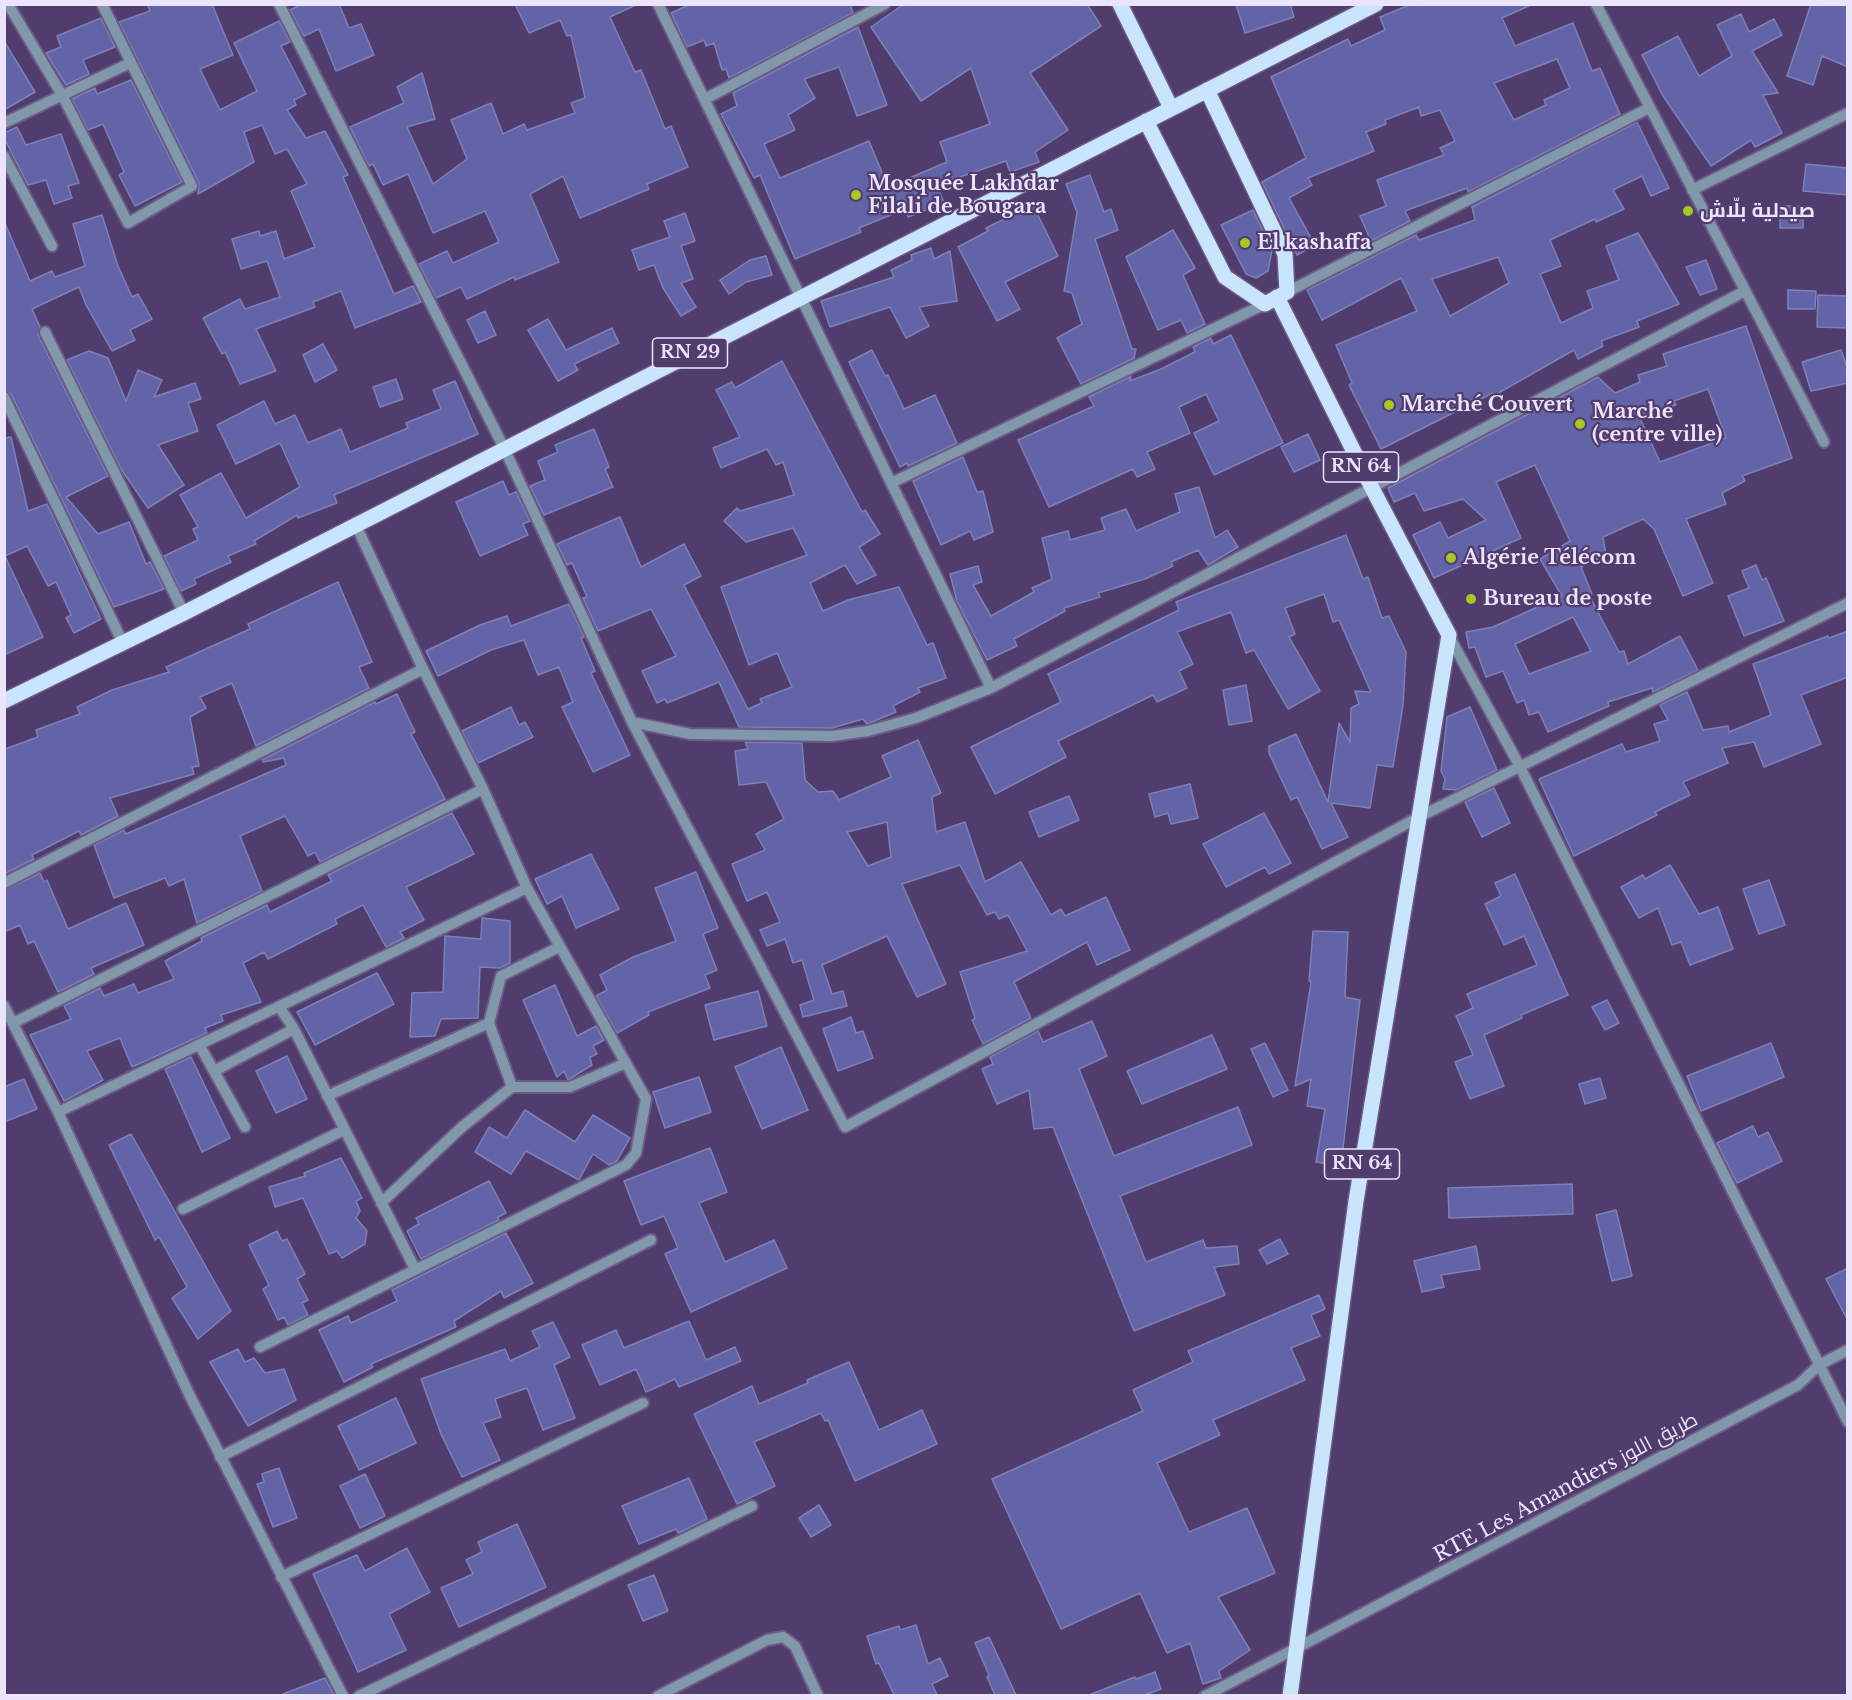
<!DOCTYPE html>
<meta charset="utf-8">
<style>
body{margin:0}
#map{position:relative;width:1852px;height:1700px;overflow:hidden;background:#503c6d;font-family:"Libre Baskerville",serif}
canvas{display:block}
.frame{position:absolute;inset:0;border:6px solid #ece4fc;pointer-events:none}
</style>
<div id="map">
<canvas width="1852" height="1700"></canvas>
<div class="frame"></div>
</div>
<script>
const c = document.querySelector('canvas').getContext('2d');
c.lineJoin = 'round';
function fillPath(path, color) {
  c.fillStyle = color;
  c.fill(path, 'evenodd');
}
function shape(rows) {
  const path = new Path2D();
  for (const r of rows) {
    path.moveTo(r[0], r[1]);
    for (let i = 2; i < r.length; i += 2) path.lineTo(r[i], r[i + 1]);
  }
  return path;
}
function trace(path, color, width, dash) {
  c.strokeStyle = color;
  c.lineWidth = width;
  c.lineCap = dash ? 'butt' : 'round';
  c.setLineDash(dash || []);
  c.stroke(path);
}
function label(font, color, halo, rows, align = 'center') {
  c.font = font + ' "Libre Baskerville",Cairo,serif';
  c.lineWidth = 4.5;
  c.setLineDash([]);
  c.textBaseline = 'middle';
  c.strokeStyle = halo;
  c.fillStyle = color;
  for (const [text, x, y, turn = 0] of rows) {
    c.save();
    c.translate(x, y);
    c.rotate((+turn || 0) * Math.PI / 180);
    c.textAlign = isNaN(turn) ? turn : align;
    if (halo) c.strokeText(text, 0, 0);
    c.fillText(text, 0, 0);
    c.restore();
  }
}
const building = shape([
 [147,4,212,4,233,55,200,69,220,110,257,91,234,43,279,21,290,42,281,46,306,94,294,100,296,105,287,110,306,138,325,131,348,175,343,177,394,294,413,286,421,302,355,328,341,291,313,302,315,307,256,329,276,371,240,384,225,352,222,354,203,318,240,299,245,309,280,297,267,261,241,269,232,239,259,231,260,236,276,231,284,259,315,247,291,191,307,184,287,149,275,154,262,125,244,132,254,162,198,194,199,183,119,22,150,11,147,4],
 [302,4,339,4,349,28,361,24,374,55,336,71,319,29,304,36,290,10,302,4],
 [515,4,638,4,610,17,635,72,641,70,665,129,671,126,688,167,647,184,649,189,580,218,563,176,530,194,559,262,515,280,514,277,467,299,461,287,436,298,419,264,447,251,453,263,499,242,485,211,433,233,408,174,383,185,373,164,369,166,350,127,404,103,397,87,422,73,435,119,407,127,433,184,467,159,451,120,491,103,503,134,524,124,527,130,575,113,571,103,585,98,571,35,567,36,560,20,529,33,515,4],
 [691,4,850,4,853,13,729,78,726,69,722,70,714,43,706,46,704,40,687,47,671,13,691,4],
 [904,4,1087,4,1101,26,1030,73,1068,130,1035,152,1039,162,1010,172,1006,161,937,185,944,203,908,217,905,209,859,228,861,232,795,259,760,175,754,178,721,114,737,106,733,93,858,27,887,105,857,116,839,67,804,79,815,98,788,115,795,130,764,144,780,178,869,141,888,187,947,162,940,142,990,124,971,68,921,101,871,27,904,4],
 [1236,4,1290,4,1294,17,1245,33,1236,4],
 [1412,4,1533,4,1502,18,1515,46,1573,23,1592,71,1600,68,1620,114,1468,192,1467,188,1405,211,1410,221,1371,241,1360,216,1386,206,1377,180,1444,155,1440,148,1455,141,1440,110,1421,116,1419,107,1385,120,1386,124,1366,132,1374,151,1308,178,1312,185,1289,198,1315,245,1297,255,1262,182,1306,158,1271,77,1348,39,1351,46,1385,30,1380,17,1412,4],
 [1557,59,1570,88,1544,100,1546,105,1514,120,1494,83,1557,59],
 [1811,4,1848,4,1848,67,1822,56,1813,85,1787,76,1811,4],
 [1741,14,1749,32,1774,19,1782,35,1752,51,1778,93,1763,95,1782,133,1755,147,1751,140,1711,166,1663,96,1642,55,1678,36,1699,76,1732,56,1717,25,1741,14],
 [101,18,115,47,83,60,89,74,66,85,46,53,61,47,57,36,101,18],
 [4,41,35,92,4,110,4,41],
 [131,80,182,182,135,206,119,175,124,172,103,124,88,130,72,99,95,88,97,94,131,80],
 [1637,122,1669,188,1651,196,1642,176,1613,190,1624,209,1596,222,1595,219,1550,240,1561,266,1540,274,1561,323,1593,308,1587,291,1619,280,1606,246,1638,233,1679,304,1637,321,1639,327,1601,341,1603,346,1578,359,1574,350,1495,395,1493,393,1381,449,1349,385,1352,383,1336,345,1417,311,1401,278,1322,320,1307,290,1416,235,1419,240,1475,220,1472,207,1637,122],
 [1498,257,1509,283,1450,316,1432,279,1498,257],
 [17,127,26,145,61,134,79,183,68,186,72,198,54,204,46,180,28,185,4,138,4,133,17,127],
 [1806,164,1848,168,1848,195,1803,191,1806,164],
 [1090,175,1104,212,1111,209,1118,230,1095,239,1132,349,1136,349,1134,358,1081,384,1057,338,1082,324,1072,293,1064,291,1077,212,1066,184,1090,175],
 [1033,205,1058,256,1005,282,1020,309,997,321,958,247,988,231,986,228,1033,205],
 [1780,206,1803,206,1803,228,1780,228,1780,206],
 [1253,210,1272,250,1268,271,1256,278,1246,274,1221,225,1253,210],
 [685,213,695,241,681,246,693,279,681,283,696,307,681,316,663,288,654,265,639,270,632,250,670,237,664,221,685,213],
 [102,215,118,266,132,297,138,294,152,319,130,330,135,340,112,351,86,305,79,287,32,309,40,327,38,335,108,476,66,497,98,534,129,522,146,564,150,562,164,589,114,607,11,394,4,389,4,221,30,281,52,271,55,277,85,266,73,224,102,215],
 [1173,230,1195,268,1183,275,1205,324,1187,333,1181,320,1158,330,1126,257,1173,230],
 [931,248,934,259,950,251,957,301,919,307,929,326,906,338,890,307,830,327,821,301,894,277,891,270,912,260,911,255,931,248],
 [766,256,772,275,746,282,729,294,720,280,750,260,766,256],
 [1706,260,1717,289,1700,295,1686,267,1706,260],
 [1788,290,1816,291,1815,309,1788,309,1788,290],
 [1818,295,1848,296,1848,328,1817,327,1818,295],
 [485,311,496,335,478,343,467,320,485,311],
 [548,319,566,350,612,328,619,343,574,364,578,370,558,381,528,330,548,319],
 [1746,326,1792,458,1742,476,1745,481,1722,493,1726,504,1686,519,1713,583,1683,596,1654,529,1643,519,1603,537,1606,555,1581,567,1592,594,1589,595,1619,652,1624,651,1628,664,1680,636,1698,670,1653,692,1652,688,1608,702,1609,706,1548,732,1539,712,1529,715,1524,700,1517,703,1503,671,1486,677,1475,647,1469,648,1466,632,1493,627,1562,596,1540,559,1570,541,1535,465,1496,482,1521,538,1434,578,1413,535,1440,522,1448,538,1486,520,1463,499,1424,511,1415,493,1394,502,1388,488,1598,377,1615,393,1640,382,1638,375,1667,366,1663,354,1746,326],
 [1708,389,1726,438,1660,462,1639,416,1676,405,1674,401,1708,389],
 [1573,617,1591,651,1529,674,1515,644,1573,617],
 [1231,335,1283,443,1214,475,1194,433,1219,421,1206,394,1179,407,1190,433,1147,452,1155,469,1137,477,1133,469,1049,507,1018,440,1094,406,1089,397,1131,376,1130,381,1161,369,1195,352,1193,347,1211,338,1213,344,1231,335],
 [323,344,337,370,315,382,303,355,323,344],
 [872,350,885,376,888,375,904,409,935,395,957,443,908,466,907,463,900,467,849,362,872,350],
 [1841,350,1848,370,1848,383,1811,391,1802,362,1841,350],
 [89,351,108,358,126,401,138,370,162,380,154,397,195,383,201,399,188,403,198,431,158,445,184,485,148,508,121,469,67,360,89,351],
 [782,361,862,512,865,510,880,534,859,547,876,575,857,584,845,565,810,583,823,611,848,600,899,587,927,645,933,643,946,678,918,688,920,692,893,706,896,712,867,724,863,719,832,728,739,727,719,682,667,703,665,699,657,703,642,671,676,656,651,609,598,631,583,598,587,597,572,563,567,565,557,544,620,517,641,567,684,544,701,576,684,585,748,709,762,703,760,699,792,687,777,653,749,665,721,587,807,555,793,528,746,542,724,521,737,508,740,511,794,495,783,462,776,465,767,449,721,468,713,448,740,437,716,390,732,382,735,388,782,361],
 [396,379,403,399,380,407,373,387,396,379],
 [455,381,478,434,334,495,337,503,298,518,297,515,254,541,256,544,228,556,231,562,194,579,196,584,181,591,164,556,198,540,193,529,198,527,180,495,221,473,246,518,300,487,280,443,236,464,217,425,264,401,275,424,295,415,308,443,341,429,350,452,408,428,406,423,441,409,433,390,455,381],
 [594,429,609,467,605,469,613,487,544,515,530,486,545,480,538,461,558,452,555,445,594,429],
 [1308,434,1320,460,1294,472,1281,447,1308,434],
 [11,437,28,511,47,504,101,619,74,633,66,618,71,615,56,582,48,586,27,546,5,556,43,637,4,655,4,438,11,437],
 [963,457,977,492,983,491,993,532,974,540,970,531,941,545,913,481,963,457],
 [503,481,509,495,516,492,530,521,523,524,528,535,480,556,456,502,503,481],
 [1199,487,1215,538,1227,530,1238,547,1208,565,1198,550,1171,562,1173,566,1145,579,1098,593,1100,597,1064,608,1065,611,1014,639,1017,646,987,660,957,601,950,574,978,566,982,582,973,585,991,616,1034,592,1032,588,1052,579,1042,538,1068,531,1070,540,1105,530,1101,518,1126,509,1136,531,1180,512,1175,494,1199,487],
 [1346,535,1363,579,1368,577,1382,618,1389,616,1406,652,1403,705,1393,767,1377,765,1370,808,1331,803,1348,837,1322,849,1297,797,1291,800,1269,753,1269,746,1296,734,1328,802,1339,723,1350,742,1351,708,1359,704,1355,691,1371,692,1339,620,1333,622,1324,594,1285,608,1295,634,1289,637,1320,691,1288,709,1254,650,1246,653,1231,612,1177,632,1193,664,1179,671,1187,688,1157,702,1153,695,1058,741,1066,757,995,794,971,747,1061,702,1048,674,1179,610,1176,602,1346,535],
 [1756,565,1762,580,1766,578,1784,621,1744,636,1728,596,1749,588,1742,571,1756,565],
 [338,582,372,662,359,667,369,688,256,746,232,683,200,697,206,708,190,717,199,766,192,767,194,774,110,798,118,816,81,835,79,831,32,855,34,859,4,874,5,749,38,737,36,730,80,714,77,707,112,690,169,672,166,667,250,629,248,624,338,582],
 [569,604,584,637,581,638,595,671,591,673,630,755,593,772,562,707,573,702,559,667,538,675,524,640,491,650,438,676,426,651,480,625,507,616,511,626,569,604],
 [1848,631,1848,677,1801,695,1821,744,1764,767,1754,742,1722,748,1728,763,1683,782,1690,795,1655,812,1657,815,1574,856,1539,779,1622,744,1626,752,1660,741,1654,724,1668,720,1660,705,1687,692,1703,730,1728,726,1729,732,1771,715,1753,664,1828,636,1829,638,1848,631],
 [1246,685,1252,721,1229,725,1223,690,1246,685],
 [397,694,415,732,411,734,445,799,320,862,315,852,308,856,285,816,240,836,262,891,197,923,184,879,169,886,165,878,114,898,94,845,124,830,126,834,286,765,284,758,263,762,262,760,375,702,376,704,397,694],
 [511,707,519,725,525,722,533,737,478,763,462,731,511,707],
 [1470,707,1497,770,1457,790,1443,789,1445,779,1441,771,1447,717,1470,707],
 [918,740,941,793,932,797,936,832,965,822,985,882,1021,862,1051,915,1061,909,1065,916,1106,897,1130,950,1097,965,1087,942,1014,982,1031,1018,983,1044,972,1020,975,1018,960,972,1027,951,1008,915,999,919,995,912,987,915,960,865,902,884,946,984,917,997,887,936,822,965,832,994,843,991,847,1006,803,1017,800,1005,814,1000,802,960,793,963,785,939,767,946,760,930,780,922,767,892,747,901,732,864,765,850,756,834,784,819,766,782,739,785,735,751,748,749,745,742,802,743,805,780,818,792,833,791,839,800,891,777,882,756,918,740],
 [887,822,891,857,868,866,847,832,887,822],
 [1190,784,1198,818,1171,824,1168,813,1155,817,1149,794,1190,784],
 [1494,788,1510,823,1482,837,1465,802,1494,788],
 [1069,796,1079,820,1039,837,1029,812,1069,796],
 [452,813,474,854,406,887,424,920,400,932,404,938,386,947,363,905,335,919,337,924,268,959,264,952,243,963,261,1002,221,1015,223,1021,205,1028,207,1033,132,1067,120,1038,87,1051,103,1080,64,1101,30,1035,71,1019,64,1006,100,988,104,996,134,984,138,993,174,979,165,961,202,941,201,938,267,905,270,912,332,881,328,875,452,813],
 [1264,813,1291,863,1269,874,1265,867,1226,887,1203,844,1264,813],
 [591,854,619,909,576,928,562,896,547,904,535,879,591,854],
 [1670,865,1699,914,1718,907,1733,949,1690,965,1681,942,1672,945,1658,908,1639,918,1621,887,1643,875,1645,879,1670,865],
 [696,872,718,928,703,934,717,970,705,975,710,988,648,1012,649,1015,617,1033,596,996,607,990,600,975,633,957,676,941,655,888,696,872],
 [40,873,44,882,47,880,68,929,126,903,144,945,91,968,94,974,58,992,34,941,28,944,20,925,4,932,4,890,40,873],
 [1515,874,1568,995,1521,1015,1522,1018,1484,1035,1504,1086,1470,1099,1455,1062,1473,1055,1456,1016,1473,1008,1467,994,1537,965,1524,936,1504,945,1485,904,1501,896,1495,883,1515,874],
 [1769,880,1785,925,1759,934,1743,889,1769,880],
 [482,918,510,921,510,963,500,968,480,967,478,1018,441,1019,435,1036,410,1037,412,993,443,992,445,936,481,939,482,918],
 [1313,931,1348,932,1345,997,1360,1000,1341,1166,1316,1162,1325,1109,1307,1106,1311,1079,1295,1086,1311,982,1309,981,1313,931],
 [377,973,394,1004,315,1045,297,1012,377,973],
 [555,985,577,1036,596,1026,604,1040,593,1046,597,1054,590,1057,592,1065,568,1080,564,1071,557,1077,523,1000,555,985],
 [758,991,767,1026,714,1040,705,1005,758,991],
 [1607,1000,1619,1023,1605,1030,1592,1007,1607,1000],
 [851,1017,856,1033,863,1031,873,1058,838,1071,823,1029,851,1017],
 [1092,1021,1107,1056,1079,1069,1114,1156,1238,1107,1252,1145,1120,1196,1146,1262,1203,1240,1206,1248,1237,1246,1239,1264,1214,1267,1225,1295,1134,1331,1053,1127,1034,1129,1029,1090,997,1104,982,1069,993,1064,990,1057,1038,1031,1043,1042,1092,1021],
 [1212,1035,1227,1069,1142,1104,1127,1071,1212,1035],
 [1265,1043,1288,1090,1273,1097,1251,1049,1265,1043],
 [1771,1043,1784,1077,1701,1111,1687,1076,1771,1043],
 [781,1047,808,1110,762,1129,735,1067,781,1047],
 [287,1056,307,1099,276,1113,256,1071,287,1056],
 [191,1057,230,1138,202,1152,165,1069,191,1057],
 [699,1077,711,1112,665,1128,653,1092,699,1077],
 [1600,1078,1606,1098,1585,1104,1579,1084,1600,1078],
 [24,1079,37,1109,4,1122,4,1087,24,1079],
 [525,1110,575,1142,593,1115,630,1138,617,1161,609,1165,593,1154,579,1180,526,1151,511,1174,475,1152,489,1127,507,1138,525,1110],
 [1753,1126,1758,1137,1768,1132,1782,1161,1737,1183,1717,1143,1753,1126],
 [131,1134,231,1311,198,1339,172,1298,187,1287,159,1237,155,1240,109,1145,131,1134],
 [710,1148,727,1192,699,1203,725,1262,774,1240,787,1268,691,1312,665,1254,678,1248,664,1216,641,1225,624,1181,710,1148],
 [341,1158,362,1198,356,1201,360,1211,356,1218,367,1231,365,1244,342,1258,337,1251,329,1254,303,1198,275,1207,269,1187,305,1176,304,1173,341,1158],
 [489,1181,506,1213,498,1217,499,1220,421,1259,407,1231,419,1224,416,1218,489,1181],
 [1572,1184,1573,1214,1449,1218,1448,1188,1572,1184],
 [1616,1210,1632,1276,1612,1281,1596,1215,1616,1210],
 [277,1231,282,1241,287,1239,305,1274,297,1279,308,1300,302,1303,308,1315,288,1325,284,1317,278,1320,263,1289,269,1285,249,1245,277,1231],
 [506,1233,533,1283,504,1298,501,1291,454,1321,456,1327,371,1364,373,1367,344,1382,319,1330,348,1316,351,1323,397,1301,392,1290,506,1233],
 [1280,1239,1288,1254,1267,1264,1259,1250,1280,1239],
 [1476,1246,1480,1269,1441,1275,1444,1287,1422,1292,1414,1261,1476,1246],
 [1848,1268,1848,1321,1826,1279,1848,1268],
 [1319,1295,1325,1309,1311,1315,1320,1336,1291,1348,1305,1380,1213,1420,1220,1435,1157,1463,1189,1532,1247,1508,1275,1573,1218,1597,1250,1650,1219,1671,1221,1678,1203,1684,1190,1643,1167,1653,1140,1593,1061,1629,992,1479,1143,1411,1133,1390,1193,1362,1188,1351,1319,1295],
 [689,1321,706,1360,735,1347,741,1361,679,1387,675,1379,646,1392,636,1369,600,1385,582,1345,616,1330,624,1348,689,1321],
 [553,1322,570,1357,554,1365,575,1418,543,1430,527,1388,495,1399,501,1417,483,1423,500,1460,462,1477,441,1434,421,1379,505,1349,510,1361,540,1347,532,1331,553,1322],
 [238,1349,245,1362,254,1358,265,1373,284,1369,296,1400,248,1426,210,1362,238,1349],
 [849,1362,879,1430,922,1410,937,1444,855,1481,828,1420,825,1421,821,1413,754,1442,775,1486,737,1504,694,1414,752,1386,759,1404,808,1383,807,1380,849,1362],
 [396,1398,416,1443,359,1470,338,1426,396,1398],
 [279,1468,297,1518,273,1527,257,1484,264,1482,262,1474,279,1468],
 [365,1474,385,1516,360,1528,340,1486,365,1474],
 [689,1478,707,1519,678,1533,676,1529,639,1544,622,1506,689,1478],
 [819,1505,831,1525,811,1537,799,1518,819,1505],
 [517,1524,546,1587,459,1627,441,1588,473,1574,466,1560,482,1552,478,1542,517,1524],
 [407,1548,430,1592,389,1614,406,1650,358,1672,313,1574,357,1555,365,1571,407,1548],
 [654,1575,668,1611,643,1621,628,1585,654,1575],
 [916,1625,928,1664,940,1658,948,1676,932,1684,937,1695,894,1695,879,1663,876,1664,867,1636,899,1626,900,1630,916,1625],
 [989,1637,1016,1695,995,1695,987,1677,989,1675,975,1643,989,1637],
 [1155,1672,1161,1689,1145,1695,1089,1695,1135,1677,1136,1679,1155,1672],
 [325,1678,334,1695,284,1695,283,1694,325,1678]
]);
fillPath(building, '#6364a8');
trace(building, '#7e81b8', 1.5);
const minor = shape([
 [8,4,62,95,128,223,192,186,102,4],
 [279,4,504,448,632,722,845,1127,1419,817,1848,603],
 [658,4,991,688],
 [1596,4,1824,442],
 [705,99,885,4],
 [4,123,130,63],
 [4,156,52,246],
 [1692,190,1848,113],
 [1287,292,1649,108],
 [45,332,184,613],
 [4,397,122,641],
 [891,483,1265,304],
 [1449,636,1519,765,1848,1422],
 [632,722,690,734,832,736,868,731,916,718,991,688,1745,291],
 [4,883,423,669],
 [4,1006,58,1112,189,1394,343,1696],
 [280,1008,294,1029,415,1269],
 [13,1023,483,789],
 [489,1023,501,976,559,947],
 [200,1046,245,1127],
 [214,1071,294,1029],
 [327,1096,489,1023,512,1087,570,1087,626,1063],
 [58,1112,527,888,483,789,423,669,355,523],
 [381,1203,462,1127,512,1087],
 [183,1209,344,1130],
 [260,1347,626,1165,636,1153,646,1099,527,888],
 [220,1457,651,1240],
 [281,1577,643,1403],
 [359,1696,752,1506],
 [658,1696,767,1640,783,1637,795,1646,818,1696],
 [1205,1696,1798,1385,1819,1365,1848,1350]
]);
const major = shape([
 [1120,4,1171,108],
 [1146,121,1225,277,1265,304,1287,292,1285,254,1207,90],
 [1277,297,1372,488,1449,635,1356,1201,1290,1696],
 [4,701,184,613,1376,4]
]);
trace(minor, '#6c5a87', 14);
trace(major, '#6c5a87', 18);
trace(minor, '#8198aa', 10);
trace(major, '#c9e5fb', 15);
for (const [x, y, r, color] of [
 [856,195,6,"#a7c820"],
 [1688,211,6,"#a7c820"],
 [1245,243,6,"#a7c820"],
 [1389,405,6,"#a7c820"],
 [1580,424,6,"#a7c820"],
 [1451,558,6,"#a7c820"],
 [1471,599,6,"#a7c820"]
]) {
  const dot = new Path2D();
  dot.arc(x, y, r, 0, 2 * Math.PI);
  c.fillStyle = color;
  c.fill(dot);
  trace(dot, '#503c6d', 2);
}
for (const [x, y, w] of [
 [690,353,75],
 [1361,467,75],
 [1362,1164,75]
]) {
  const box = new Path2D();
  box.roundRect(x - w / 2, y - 15, w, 30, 4.5);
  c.fillStyle = '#503c6d';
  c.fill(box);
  trace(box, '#ece4fc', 1.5);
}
label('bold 18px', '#ece4fc', null, [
 ["RN 29",690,353],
 ["RN 64",1361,467],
 ["RN 64",1362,1164]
]);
label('bold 20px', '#ece4fc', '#503c6d', [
 ["Mosquée Lakhdar",868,184],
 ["Filali de Bougara",868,207],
 ["صيدلية بلّاش",1700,211],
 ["El kashaffa",1257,243],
 ["Marché Couvert",1401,405],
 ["Marché",1592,412],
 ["(centre ville)",1592,435],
 ["Algérie Télécom",1463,558],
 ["Bureau de poste",1483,599]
], 'left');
label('20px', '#ece4fc', '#503c6d', [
 ["RTE Les Amandiers طريق اللوز",1566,1488,-28]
]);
</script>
